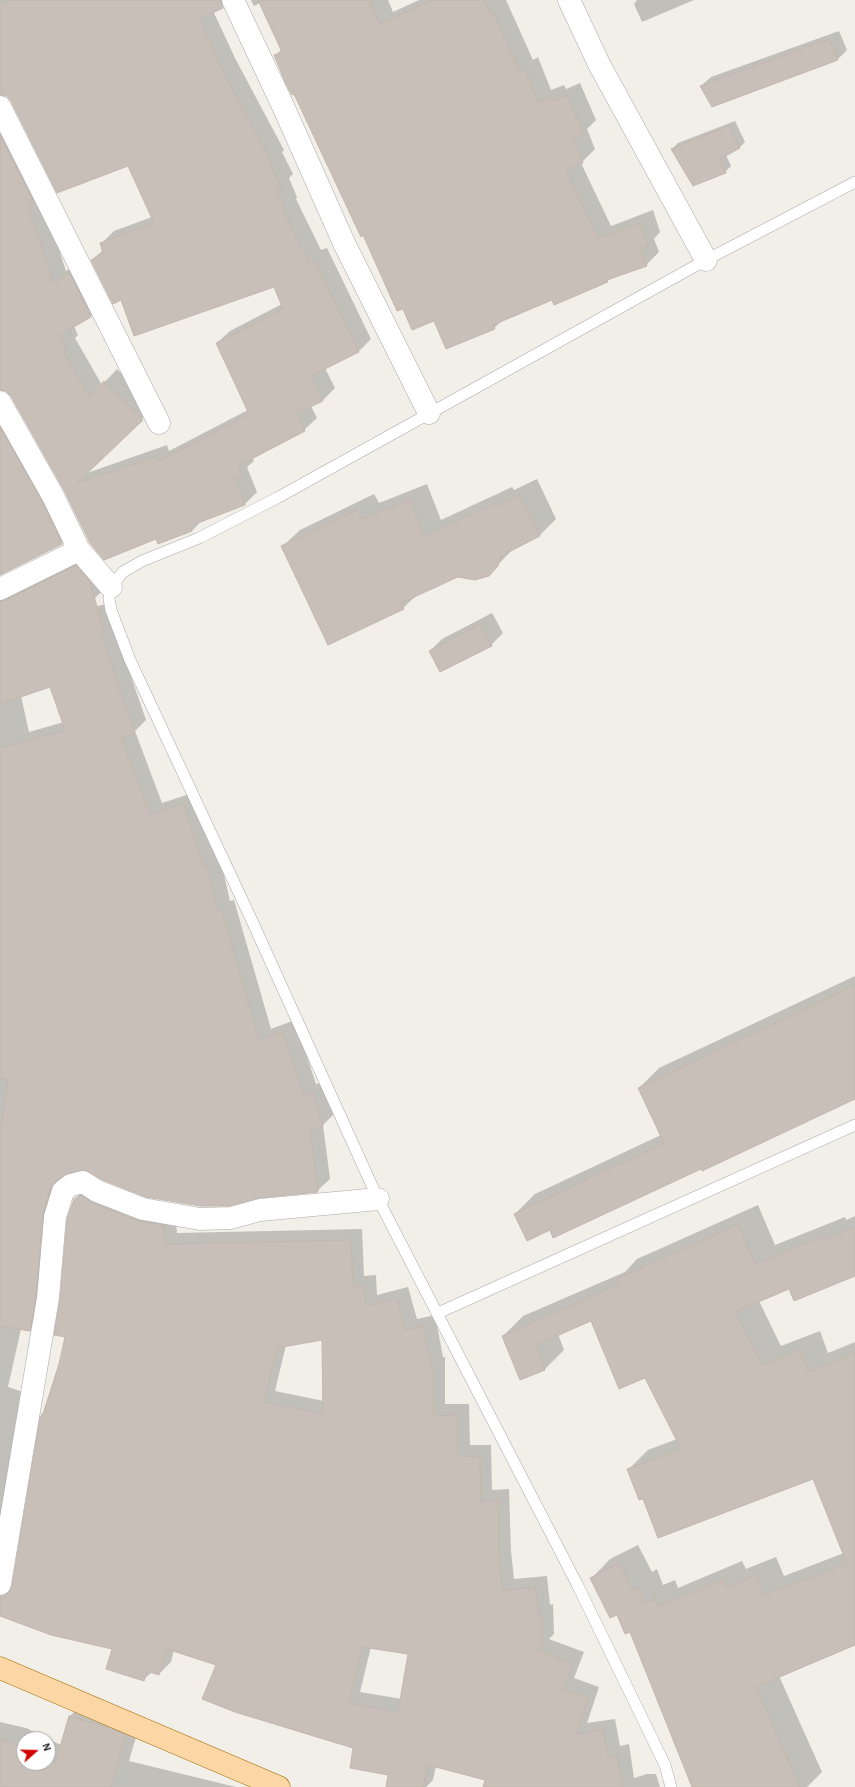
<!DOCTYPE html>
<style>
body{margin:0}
#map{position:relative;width:855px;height:1787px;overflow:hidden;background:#f2efe9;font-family:"Alegreya Sans",sans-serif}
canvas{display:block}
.north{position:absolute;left:16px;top:1731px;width:40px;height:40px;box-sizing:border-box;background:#fff;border:1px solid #a7a7a7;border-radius:50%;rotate:70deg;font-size:11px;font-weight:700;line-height:16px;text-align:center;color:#222}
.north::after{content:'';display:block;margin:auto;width:14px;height:18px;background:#d40000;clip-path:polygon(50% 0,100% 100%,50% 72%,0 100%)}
</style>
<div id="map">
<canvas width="855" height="1787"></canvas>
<div class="north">N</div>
</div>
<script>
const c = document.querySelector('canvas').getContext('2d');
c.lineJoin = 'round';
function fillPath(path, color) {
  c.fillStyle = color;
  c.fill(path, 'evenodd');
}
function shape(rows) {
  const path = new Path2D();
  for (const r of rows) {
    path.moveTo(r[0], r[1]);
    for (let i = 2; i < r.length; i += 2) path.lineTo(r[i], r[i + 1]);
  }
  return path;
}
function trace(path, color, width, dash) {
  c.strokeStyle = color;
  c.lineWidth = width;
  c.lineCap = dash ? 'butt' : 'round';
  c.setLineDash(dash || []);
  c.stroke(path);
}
fillPath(shape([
 [0,0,208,0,236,60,284,150,282,152,293,174,289,178,297,197,296,199,321,250,327,248,371,339,359,351,325,368,335,388,322,401,311,406,317,418,304,430,252,457,254,461,247,467,257,492,245,504,202,520,192,531,157,538,65,489,12,395,6,390,0,390,0,96,41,194,66,271,82,261,103,303,91,316,74,326,78,335,75,338,102,385,117,369,154,407,87,473,167,445,169,451,248,410,217,343,230,331,282,304,275,286,121,298,92,260,103,250,101,244,114,231,152,217,128,165,12,100,7,96,0,93],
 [251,0,388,0,393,12,419,0,506,0,533,60,538,57,551,90,564,85,566,89,580,83,596,120,587,129,595,149,581,163,611,226,653,210,660,232,654,239,659,252,646,265,611,278,607,281,553,299,502,321,494,328,435,319,404,308,275,56,282,49,260,3,254,6],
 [637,0,694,0,642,22,634,4],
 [839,31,847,50,838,59,712,106,701,86,711,77],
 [735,121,745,142,739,148,726,155,731,166,725,172,672,149,678,143],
 [16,422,74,531,62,543,0,574,0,427],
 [537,479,556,519,539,536,514,548,488,575,458,575,417,595,403,608,283,546,300,530,374,494,379,503,427,484,441,520,512,487,514,490],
 [89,554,107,586,95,598,0,605,0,577],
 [106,604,146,720,135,731,162,803,196,792,219,853,230,901,234,900,271,1029,295,1020,316,1084,325,1082,335,1113,323,1125,330,1179,317,1191,86,1169,63,1175,54,1203,42,1318,29,1330,21,1329,8,1387,29,1394,0,1566,0,630],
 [50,686,64,722,29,732,21,696],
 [492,613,503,633,491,645,430,651,442,639],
 [855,976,855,1098,701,1168,550,1229,515,1214,535,1194,661,1135,639,1088,659,1068],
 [87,1187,175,1214,177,1233,362,1229,364,1276,376,1275,377,1295,408,1287,417,1319,435,1315,443,1357,445,1357,445,1404,469,1404,470,1445,491,1445,492,1490,509,1489,511,1551,514,1579,547,1576,550,1605,553,1604,554,1634,549,1639,584,1652,574,1678,599,1687,587,1723,615,1719,620,1746,629,1744,634,1778,647,1774,656,1774,660,1787,484,1787,486,1780,436,1766,433,1780,426,1787,393,1787,389,1774,354,1747,217,1664,174,1650,171,1662,159,1674,152,1672,143,1680,113,1649,0,1615,0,1611,12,1590,42,1414,45,1411,60,1364,66,1336,75,1199],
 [323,1339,324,1401,275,1391,286,1345],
 [371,1647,409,1653,402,1699,360,1692],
 [758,1205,775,1245,845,1217,846,1220,855,1216,855,1275,789,1288,759,1301,781,1346,820,1331,828,1353,855,1342,855,1644,779,1676,822,1772,807,1787,693,1787,630,1631,591,1579,610,1559,638,1545,652,1572,657,1569,663,1585,675,1580,678,1588,742,1561,746,1569,776,1557,784,1576,844,1553,814,1478,644,1497,628,1470,648,1450,677,1439,645,1377,591,1320,558,1334,564,1350,544,1370,503,1336,523,1316,625,1272,637,1259],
 [85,1701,141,1720,129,1761,236,1787,0,1787,0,1722,26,1728,61,1745,70,1716],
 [24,1739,48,1739,48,1763,24,1763]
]), '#0003');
const building = shape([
 [11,0,221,0,223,8,199,19,224,73,272,163,270,164,281,187,276,190,286,210,283,211,309,262,314,259,359,352,311,376,323,401,297,413,305,431,238,466,242,474,235,478,245,505,190,526,192,531,158,544,156,539,104,560,90,543,64,490,11,396,6,391,0,390,0,135,34,202,28,205,53,283,70,273,91,317,60,335,66,349,63,350,89,397,104,381,143,420,77,483,155,457,157,462,249,414,216,343,283,309,274,287,134,336,121,300,113,304,91,260,103,253,100,243,154,223,128,166,57,193,11,101,7,96,0,95,0,5,11,0],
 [258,0,369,0,380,24,432,0,484,0,489,12,492,10,520,72,525,70,538,102,551,97,553,101,567,95,583,134,573,138,583,163,566,170,598,238,640,223,648,246,640,248,647,266,607,280,608,282,554,305,552,300,493,325,495,329,446,349,434,321,412,330,403,309,397,311,363,235,361,237,294,94,292,95,286,84,274,55,282,52,258,0],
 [829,39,838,60,712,107,700,86,829,39],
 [729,126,740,148,720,159,726,173,693,186,671,149,729,126],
 [0,427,42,502,62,544,0,575,0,427],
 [520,495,540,536,501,556,498,566,489,576,475,580,458,577,401,603,404,609,328,645,281,546,357,510,362,519,410,500,424,537,495,503,497,506,520,495],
 [76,565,90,582,104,631,100,632,135,733,121,738,150,814,184,804,203,866,207,865,218,912,222,911,259,1040,283,1032,304,1096,313,1093,323,1126,310,1130,318,1192,259,1198,229,1206,201,1206,146,1197,103,1180,85,1170,64,1175,56,1181,51,1187,43,1213,36,1296,30,1331,0,1326,0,1132,8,1080,0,1078,0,748,65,730,50,687,0,704,0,601,6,600,76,565],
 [480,624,492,646,440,672,429,651,480,624],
 [855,985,855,1099,702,1171,701,1169,553,1238,550,1230,527,1241,514,1214,664,1143,638,1088,855,985],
 [81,1195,92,1203,138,1221,164,1225,165,1244,351,1240,353,1287,364,1286,366,1306,397,1298,405,1330,423,1326,432,1368,434,1368,434,1416,458,1415,458,1456,480,1456,481,1501,498,1500,499,1563,503,1590,535,1587,539,1616,542,1615,542,1647,536,1650,573,1664,563,1689,588,1698,576,1734,603,1730,608,1757,617,1756,623,1787,483,1787,485,1780,428,1765,423,1787,386,1787,388,1775,350,1768,353,1748,235,1712,202,1699,216,1665,167,1649,159,1675,147,1671,144,1681,106,1669,112,1649,51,1635,0,1616,0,1596,9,1592,12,1586,40,1418,42,1414,43,1414,59,1364,65,1337,54,1335,60,1299,67,1219,74,1199,81,1195],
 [322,1340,323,1414,264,1402,277,1348,322,1340],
 [362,1647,408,1654,398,1712,349,1703,362,1647],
 [738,1224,755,1264,826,1235,827,1239,855,1227,855,1276,794,1301,789,1289,735,1312,762,1365,800,1350,809,1372,855,1353,855,1645,756,1687,800,1787,692,1787,630,1632,625,1634,617,1615,610,1618,590,1578,619,1563,632,1590,638,1588,644,1603,655,1599,658,1606,723,1580,726,1588,756,1575,764,1595,847,1564,813,1479,658,1538,643,1499,639,1500,627,1469,681,1449,645,1378,619,1389,591,1321,536,1345,545,1370,520,1380,502,1336,619,1284,617,1279,738,1224],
 [69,1716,109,1728,126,1735,111,1787,0,1787,0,1738,24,1749,24,1763,48,1763,48,1760,55,1764,69,1716]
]);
fillPath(building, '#c7bfb8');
trace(building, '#c4b6ab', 1);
const service = shape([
 [438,1313,855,1125],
 [671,1787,665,1765,577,1584,378,1199,253,923,130,660,111,610,109,599,111,587,123,572,142,561,199,538,277,498,706,260,855,182]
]);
const minor = shape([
 [233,0,283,106,344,243,429,413],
 [569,0,599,64,706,260],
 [0,107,159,423],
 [0,402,53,496,79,550,111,587],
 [0,589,79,550],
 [0,1584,48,1298,55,1217,63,1191,71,1185,83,1182,97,1191,143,1209,200,1219,231,1218,260,1210,378,1199]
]);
const primary = shape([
 [0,1668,279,1787]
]);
trace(service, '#a9a9a9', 12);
trace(minor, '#a9a9a9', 23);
trace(primary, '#a06b00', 23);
trace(service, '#fff', 11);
trace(minor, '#fff', 22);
trace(primary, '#fcd6a4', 22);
</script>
